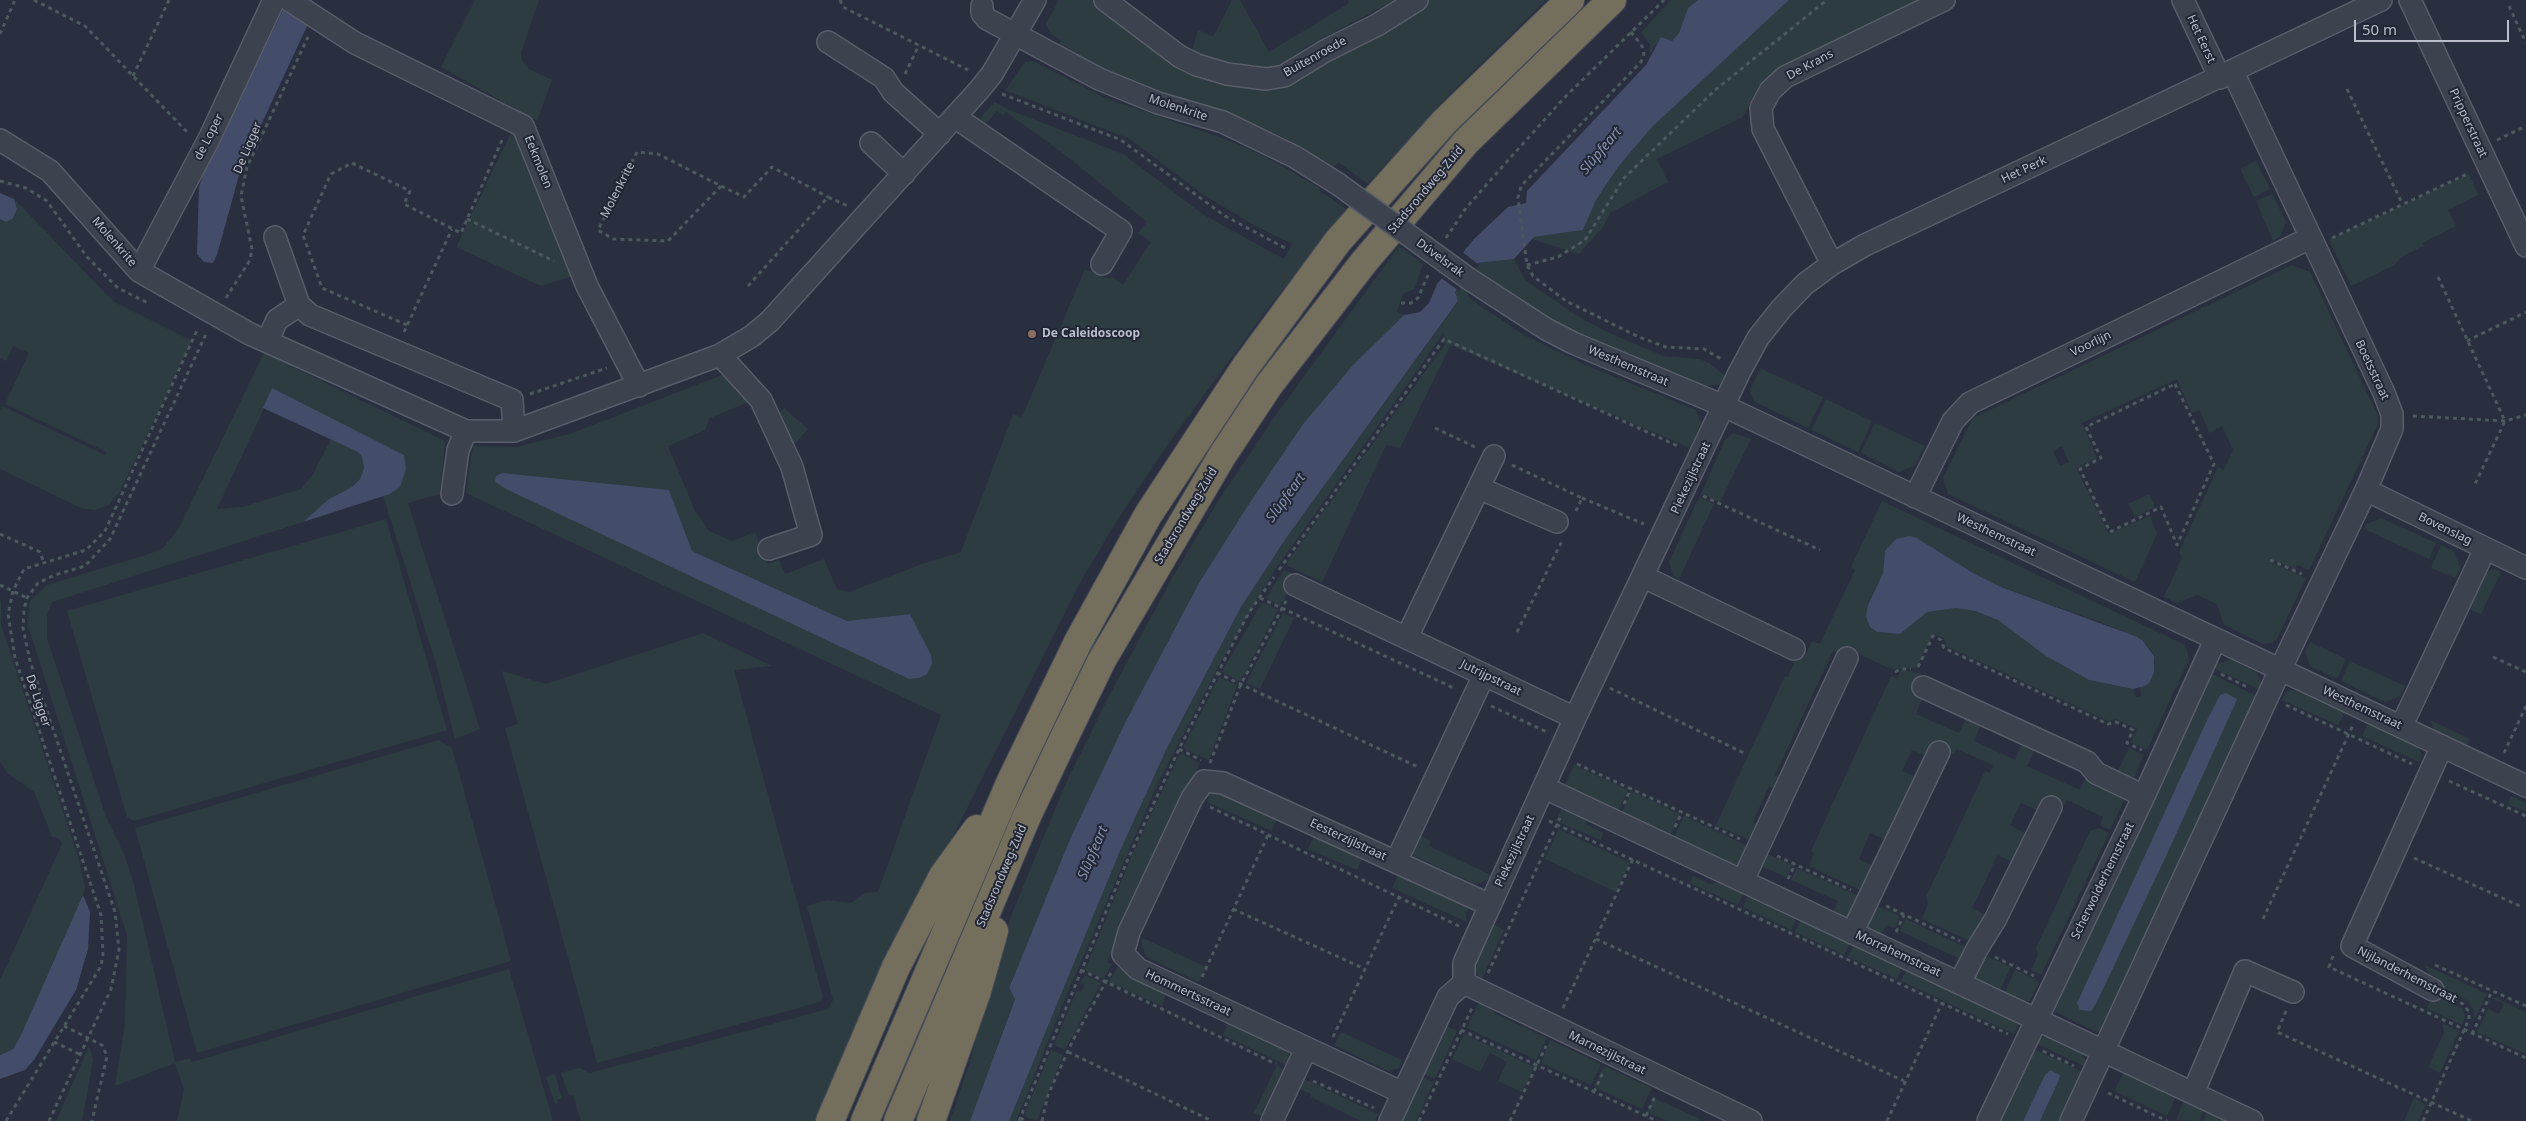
<!DOCTYPE html>
<meta charset="utf-8">
<style>
body{margin:0}
#map{position:relative;width:2526px;height:1121px;overflow:hidden;background:#2a2f3f;font-family:"Noto Sans",sans-serif}
canvas{display:block}
.scale{position:absolute;left:2354px;top:20px;width:155px;height:22px;box-sizing:border-box;border:2px solid #babdca;border-top:0;padding-left:6px;font-size:15px;line-height:18px;white-space:nowrap;color:#babdca;-webkit-text-stroke:4px #222735;paint-order:stroke}
</style>
<div id="map">
<canvas width="2526" height="1121"></canvas>
<div class="scale">50 m</div>
</div>
<script>
const c = document.querySelector('canvas').getContext('2d');
c.lineJoin = 'round';
function fillPath(path, color) {
  c.fillStyle = color;
  c.fill(path, 'evenodd');
}
function shape(rows) {
  const path = new Path2D();
  for (const r of rows) {
    path.moveTo(r[0], r[1]);
    for (let i = 2; i < r.length; i += 2) path.lineTo(r[i], r[i + 1]);
  }
  return path;
}
function trace(path, color, width, dash) {
  c.strokeStyle = color;
  c.lineWidth = width;
  c.lineCap = dash ? 'butt' : 'round';
  c.setLineDash(dash || []);
  c.stroke(path);
}
function label(font, color, halo, rows, align = 'center') {
  c.font = font + ' "Noto Sans",sans-serif';
  c.lineWidth = 4;
  c.setLineDash([]);
  c.textBaseline = 'middle';
  c.strokeStyle = halo;
  c.fillStyle = color;
  for (const [text, x, y, turn = 0] of rows) {
    c.save();
    c.translate(x, y);
    c.rotate((+turn || 0) * Math.PI / 180);
    c.textAlign = isNaN(turn) ? turn : align;
    if (halo) c.strokeText(text, 0, 0);
    c.fillText(text, 0, 0);
    c.restore();
  }
}
fillPath(shape([
 [475,0,539,0,521,53,522,61,529,69,552,80,537,121,441,67],
 [1059,0,1095,0,1186,68,1259,83,1427,0,1546,0,1446,98,1368,184,1338,162,1334,167,1281,136,1218,109,1144,87,1109,72,1058,45,1061,40,1051,34,1046,24],
 [1232,0,1240,0,1269,52,1348,4,1349,0,1395,0,1304,48,1280,67,1269,69,1239,67,1191,53,1198,30,1213,37],
 [1671,0,1698,0,1688,8,1679,33,1672,41,1655,45,1650,55,1650,45,1641,32],
 [1789,0,1921,0,1808,55,1759,85,1743,117,1657,159,1668,182,1610,213,1603,227,1579,254,1532,239,1534,237,1583,230,1596,200,1618,167,1652,127],
 [1033,61,1105,98,1222,138,1264,156,1320,188,1319,190,1346,209,1262,316,1163,451,1119,517,1081,581,917,908,820,1121,581,1121,573,1095,569,1096,561,1073,580,1068,590,1073,828,1009,833,1000,807,906,827,900,851,903,865,893,878,892,941,715,466,493,473,446,516,447,570,434,722,375,749,402,710,418,705,430,668,446,695,511,709,531,732,541,755,532,767,564,779,560,785,574,824,559,837,589,849,592,922,564,961,552,1013,414,1022,417,1085,269,1109,279,1111,276,1123,285,1151,242,1138,233,1147,222,1068,157,1006,112,1003,115,997,111,986,124,979,119,995,102,1007,109,1123,154,1204,215,1284,259,1292,244,1252,224,1201,193,1130,139,1005,90,1025,62],
 [495,482,668,490,692,551,847,621,910,614,919,678,909,679],
 [511,133,523,139,576,275,541,286,456,247],
 [2256,161,2270,189,2254,197,2240,169],
 [2469,174,2478,195,2448,210,2456,226,2422,243,2424,246,2401,257,2395,265,2351,286,2329,240],
 [2272,194,2286,222,2280,237,2273,241,2256,201],
 [14,199,114,302,192,341,120,491,109,505,95,510,81,508,0,469,0,411,2,406,105,455,107,452,5,404,29,353,13,346,6,361,0,358,0,219,6,222,17,209],
 [1399,246,1423,264,1414,289,1403,294,1397,312,1404,315,1353,365,1303,424,1199,583,1125,723,1070,839,1009,988,1015,998,970,1121,950,1121,971,1059,992,971,1013,911,1066,783,1107,700,1172,578,1217,503,1278,412],
 [1514,259,1525,280,1574,314,1605,331,1663,356,1699,359,1709,363,1724,375,1723,379,1719,385,1708,385,1706,387,1565,329,1476,272,1477,263],
 [2292,265,2310,272,2378,416,2378,424,2309,570,2297,565,2295,569,2273,560,2272,563,2306,578,2277,639,2272,643,2263,644,2224,625,2217,604,2197,595,2177,603,2164,597,2182,557,2179,552,2218,467,2224,470,2233,450,2222,426,2209,433,2200,410,2192,413,2177,379,2082,423,2097,458,2076,468,2109,534,2150,516,2157,534,2135,582,1948,494,1943,478,1973,418],
 [2062,446,2069,462,2060,466,2053,451],
 [1461,285,1466,289,1469,298,1524,335,1583,364,1696,410,1701,423,1690,448,1451,345,1400,448,1386,445,1322,582,1288,566,1287,563,1311,529,1445,344,1443,334,1274,571,1218,667,1157,785,1067,994,1016,1121,1009,1121,1120,851,1167,748,1241,607,1287,537,1458,302,1455,292],
 [264,353,445,441,440,494,408,503,480,729,455,739,437,667,383,496,390,494,406,469,273,389,217,509,242,507,301,489,313,474,331,439,358,452,362,457,364,468,360,479,352,487,329,500,303,522,52,602,47,615,47,638,106,817,125,856,134,885,175,1062,190,1058,192,1062,509,969,553,1121,177,1121,184,1089,175,1063,115,1086,125,1023,127,935,27,623,30,601,47,585,149,554,163,548,179,528],
 [1761,367,1766,371,1823,397,1808,428,1754,401,1750,390],
 [1826,399,1872,421,1858,452,1812,430],
 [784,408,808,429,791,448,779,414],
 [1875,423,1925,446,1915,465,1899,472,1861,453],
 [1733,433,1751,439,1720,502,1701,494,1725,440],
 [2149,494,2155,507,2135,517,2128,504],
 [1699,497,1714,504,1679,579,1673,576,1669,562],
 [1882,501,2185,645,2189,659,2147,750,2131,742,2137,729,2116,719,2108,721,1946,646,1944,638,1934,634,1916,668,1891,669,1846,648,1842,654,1833,651,1775,775,1783,780,1779,790,1769,786,1753,822,1762,826,1754,842,1716,825,1785,676,1788,677,1796,658,1799,659,1801,655,1805,656,1812,641,1820,644,1822,639,1855,570,1851,567],
 [1917,538,1973,573,2001,587,2103,623,2142,640,2153,653,2155,662,2145,686,2140,687,2141,696,2136,697,2133,689,2089,680,2046,656,1998,620,1975,611,1956,608,1926,612,1900,634,1877,632,1870,627,1868,605,1883,573,1884,556],
 [2381,518,2436,543,2429,559,2364,529,2367,524],
 [386,519,447,730,134,821,127,817,67,611],
 [2441,545,2453,551,2461,568,2455,578,2431,568],
 [2494,569,2501,572,2481,614,2468,609,2485,573],
 [1284,570,1296,576,1280,606,1266,598],
 [1,598,1,625,78,857,85,886,83,895,21,1035,13,1049,0,1055,0,980,62,844,61,840,52,836,34,792,8,774,0,762,0,602],
 [1264,603,1278,610,1240,681,1222,672,1261,604],
 [1283,613,1294,618,1260,689,1246,683],
 [703,633,772,666,734,670,823,997,820,1002,597,1063,505,728,518,724,502,671,546,684],
 [2310,642,2346,659,2337,679,2310,666,2305,651],
 [2231,659,2257,673,2261,682,2261,690,2211,667],
 [2350,661,2405,686,2400,696,2385,702,2341,681],
 [1901,670,1921,673,1912,694,1922,699,1916,714,1959,733,1966,719,1980,726,1974,741,2015,760,2021,745,2034,751,2027,766,2080,790,2087,775,2127,794,2110,830,2100,825,2103,817,2067,800,2064,805,2044,797,2037,810,2021,803,2010,825,2026,834,2013,862,1997,855,1985,882,1972,908,1987,916,1974,943,1922,919,1928,904,1926,897,1985,771,1990,773,1993,765,1957,749,1954,754,1934,746,1929,757,1912,750,1902,771,1919,778,1888,841,1870,833,1859,859,1876,867,1864,892,1809,866,1814,853,1811,851,1891,676,1897,679],
 [2208,672,2259,697,2103,1029,2097,1032,2055,1012,2054,1004],
 [2222,694,2236,702,2096,1004,2208,718],
 [1219,677,1237,685,1209,760,1186,750,1184,746],
 [2297,689,2345,711,2338,725,2282,700,2287,691],
 [2430,720,2470,739,2466,746,2434,731],
 [2368,723,2416,745,2422,755,2419,762,2362,736],
 [439,740,452,748,511,961,197,1053,135,828],
 [2129,748,2144,755,2131,784,2115,777],
 [1183,754,1200,763,1107,962,1112,964,1103,979,1085,970,1132,855,1179,755],
 [1574,765,1628,790,1617,813,1564,787],
 [1221,790,1277,818,1272,831,1207,802,1210,793],
 [1631,791,1680,814,1669,838,1621,815],
 [2511,796,2526,803,2526,812,2508,804],
 [1563,806,1588,818,1586,824,1603,833,1601,840,1556,821],
 [1684,816,1752,848,1741,870,1673,839],
 [2098,828,2109,833,2041,975,2031,970,2038,955,2036,948,2090,831],
 [1559,829,1630,863,1616,892,1545,859],
 [1315,834,1363,856,1357,870,1308,849],
 [1419,835,1431,841,1429,846,1491,875,1489,879,1477,884,1473,883,1414,856,1411,850],
 [1763,852,1792,865,1786,877,1763,867,1757,879,1751,877],
 [1797,868,1861,897,1850,921,1832,913,1838,901,1791,880],
 [1399,873,1466,904,1470,909,1465,912,1467,922,1392,888],
 [1693,876,1710,884,1724,881,1745,890,1738,905,1690,883],
 [1750,892,1798,915,1791,930,1743,907],
 [1871,903,1900,916,1895,928,1886,925,1881,935,1860,926],
 [1802,917,1851,940,1844,955,1795,932],
 [1906,919,1971,950,1960,973,1953,969,1958,958,1900,931],
 [1491,923,1504,930,1480,983,1473,963],
 [1143,938,1206,967,1199,982,1146,957,1141,942],
 [1855,942,1903,965,1897,979,1848,957],
 [1981,954,2011,967,1999,992,1970,977],
 [2425,965,2487,994,2473,1022,2474,1011,2468,1001,2435,985,2438,978,2429,974],
 [1117,967,1167,990,1162,1006,1109,982],
 [1908,967,2019,1023,2014,1034,1901,981],
 [2015,970,2039,981,2030,1001,2023,1002,2004,994],
 [1085,975,1101,983,1065,1050,1054,1045,1077,990,1081,992,1084,985,1080,983],
 [2433,994,2462,1008,2465,1017,2462,1025,2427,1008],
 [2494,997,2526,1012,2526,1054,2477,1032,2488,1009,2499,1014,2504,1004,2493,999],
 [1480,1000,1491,1005,1495,1014,1547,1038,1536,1060,1467,1028],
 [1230,1020,1288,1049,1290,1057,1286,1065,1223,1035],
 [2442,1023,2459,1031,2440,1073,2428,1067,2444,1032],
 [1443,1024,1457,1031,1435,1079,1421,1073],
 [1341,1032,1402,1060,1399,1068,1388,1071,1334,1045],
 [1464,1034,1534,1067,1522,1092,1498,1081,1507,1062,1490,1053,1480,1072,1452,1059],
 [2050,1035,2083,1052,2086,1067,2035,1043,2040,1038],
 [1550,1040,1601,1064,1591,1085,1541,1063],
 [89,1046,93,1060,82,1121,56,1121],
 [2032,1048,2083,1072,2061,1121,2040,1121,2059,1080,2048,1071,2023,1121,1998,1121],
 [1051,1050,1063,1055,1037,1121,1026,1117,1025,1113],
 [1277,1065,1283,1069,1261,1116,1254,1113],
 [1604,1066,1652,1088,1642,1109,1594,1087],
 [2124,1072,2176,1096,2167,1116,2114,1091],
 [555,1074,562,1098,557,1100,558,1103,555,1104,546,1077],
 [1420,1076,1434,1082,1416,1121,1399,1121],
 [1302,1078,1378,1114,1375,1121,1361,1121,1311,1097,1311,1094,1298,1088],
 [1655,1096,1656,1099,1700,1119,1699,1121,1667,1121,1647,1112],
 [2414,1098,2426,1105,2418,1121,2404,1121],
 [2184,1100,2205,1110,2199,1121,2176,1120],
 [2207,1111,2228,1121,2203,1121]
]), '#2d3c41');
fillPath(shape([
 [1698,0,1789,0,1652,127,1618,167,1596,200,1583,230,1534,237,1514,259,1477,263,1455,292,1458,301,1287,537,1241,607,1167,748,1120,851,1009,1121,970,1121,1015,999,1009,988,1070,839,1125,723,1199,583,1247,507,1303,424,1353,365,1404,315,1420,312,1429,303,1437,284,1474,239,1508,207,1526,203,1527,191,1646,65,1661,37,1672,41,1679,33,1688,8],
 [283,10,309,22,241,168,217,255,213,263,204,262,197,254,199,187,204,171],
 [0,193,14,199,17,209,13,218,6,222,0,219],
 [272,388,404,455,406,469,400,487,390,494,303,522,329,499,352,487,360,479,364,468,362,457,358,452,263,408],
 [502,473,669,490,692,551,847,621,910,614,931,655,932,664,927,674,919,678,909,679,506,489,495,482,496,476],
 [1909,536,1917,538,1973,573,2001,587,2135,636,2142,640,2154,656,2154,672,2150,682,2145,686,2133,689,2089,680,2046,656,1998,620,1975,611,1956,608,1927,612,1900,634,1877,632,1870,627,1866,616,1868,605,1883,573,1885,551,1896,539],
 [2226,693,2237,699,2236,702,2167,854,2096,1004,2091,1011,2080,1010,2077,1003,2208,718,2220,695],
 [83,895,90,912,88,949,76,990,34,1060,25,1070,0,1079,0,1055,13,1049,21,1035],
 [2050,1070,2060,1075,2059,1080,2040,1121,2023,1121,2045,1075]
]), '#434c68');
fillPath(shape([
 [1461,251,1479,265,1459,291,1440,277]
]), '#2a2f3f');
const minor = shape([
 [289,0,355,43,523,126,587,286,639,386],
 [1105,0,1179,56,1197,65,1227,74,1266,79,1284,76,1325,51,1377,25,1417,0],
 [2183,0,2220,78],
 [2410,0,2526,246],
 [982,6,982,13,987,19,1099,79,1158,103,1223,122,1295,157,1338,184],
 [828,42,884,78,893,92,940,134],
 [955,117,1121,231,1102,264],
 [0,140,50,171,139,271,250,334,466,431,514,431,720,355,752,336,770,321,979,90,992,74,1035,0],
 [871,143,904,174],
 [275,237,299,305,310,315,512,400,514,431],
 [1832,264,1763,129,1761,108,1770,91,1785,77,1944,0],
 [139,271,209,139,274,0],
 [1469,279,1546,329,1573,343,1724,406,2526,786],
 [268,340,277,320,299,305],
 [720,355,761,400,792,467,811,535,769,549],
 [1479,488,1557,522],
 [2366,490,2526,568],
 [452,494,458,450,466,431],
 [1915,497,1953,421,1970,403,2310,238],
 [1644,577,1794,649],
 [1295,585,1575,718],
 [1407,637,1494,456],
 [1923,687,2087,762,2096,773,2144,796],
 [2401,727,2485,549],
 [1545,788,2252,1121],
 [1396,862,1484,675],
 [1743,880,1847,658],
 [1852,933,1939,752],
 [1464,983,1751,1121],
 [1960,983,1977,949,1995,920,2051,807],
 [2433,990,2352,946,2442,746],
 [1403,1093,1138,969,1123,954,1129,932,1192,798,1204,781,1223,783,1490,905],
 [2193,1093,2245,971,2293,992],
 [1272,1121,1306,1049],
 [1390,1121,1448,997,1464,983,1464,963,1477,934,1575,718,1739,373,1758,338,1781,309,1805,284,1832,264,1865,245,2381,0],
 [1988,1121,2144,796,2215,640],
 [2071,1121,2280,670,2366,490,2392,429,2392,414,2384,393,2233,72]
]);
const highway = shape([
 [830,1121,896,967,943,876,977,829],
 [865,1121,1011,781,1078,642,1148,515,1246,366,1338,241,1444,122,1570,0],
 [898,1121,1027,816,1064,738,1102,660,1222,456,1269,385,1364,262,1466,142,1612,0],
 [931,1121,977,991,994,931]
]);
trace(minor, '#585d6a', 24);
trace(highway, '#454a57', 30);
trace(shape([
 [34,0,85,26,189,134],
 [840,0,843,7,968,70],
 [2509,6,2526,43],
 [1631,32,1642,46,1644,54,1641,62,1521,186,1518,198,1527,265,1533,276,1566,301,1639,337,1666,347,1704,349,1723,360],
 [0,34,15,0],
 [905,74,919,45],
 [133,76,169,0],
 [2347,89,2402,203],
 [1002,94,1121,140,1225,216,1287,249],
 [2497,140,2526,126],
 [0,181,26,188,47,201,87,257,118,288,150,304],
 [721,186,668,241,613,239,598,230,637,152,658,154,721,186,744,197,772,167,828,197],
 [467,219,554,261],
 [1446,238,1466,208,1503,166,1564,98,1664,0],
 [2332,238,2469,173],
 [1527,265,1558,257,1585,240,1624,178,1715,90,1827,0],
 [2438,277,2505,421,2475,484],
 [748,286,828,197,848,206],
 [226,298,250,260,252,249,241,196,247,167,308,37],
 [1401,303,1411,303,1418,298,1428,275],
 [407,325,322,288,303,235,331,174,352,163,410,191,404,204,461,233,503,138],
 [404,332,452,229],
 [2467,341,2526,312],
 [2175,384,2214,464,2177,545,2161,507,2110,532,2080,469,2101,458,2086,427,2175,384],
 [530,394,607,368],
 [2413,416,2505,421,2526,415],
 [1435,428,1475,447],
 [1512,465,1582,498,1575,513],
 [1703,496,1820,550],
 [1582,498,1644,524],
 [0,534,40,552,44,563],
 [2270,560,2302,574],
 [1279,570,1444,339,1680,447],
 [0,585,27,598],
 [1260,598,1456,689],
 [1517,632,1562,541],
 [2493,657,2526,672],
 [1918,667,1933,636,1941,640,1944,648,2108,724,2116,722,2133,730,2127,743,2142,750],
 [1895,672,1901,669,1911,669],
 [1217,673,1418,767],
 [2221,674,2249,688],
 [1610,688,1744,753],
 [2286,705,2412,764],
 [1491,706,1547,732],
 [1179,749,1201,760],
 [2504,753,2526,706],
 [1210,763,1241,684,1286,601],
 [1577,764,1740,839],
 [2449,781,2526,816],
 [1624,804,1631,788],
 [1210,807,1459,926],
 [1549,821,2008,1034],
 [1675,827,1682,812],
 [1777,856,1851,890],
 [2414,858,2520,906],
 [1788,879,1795,864],
 [1886,906,1960,941],
 [1233,909,1365,969],
 [2263,919,2353,725],
 [1896,932,1904,915],
 [1596,939,1904,1081],
 [2333,956,2329,967,2526,1058],
 [1995,957,2034,976],
 [2435,965,2526,1006],
 [1081,970,1276,1064],
 [1488,973,1560,818],
 [1202,977,1268,835],
 [1563,1008,1633,859],
 [2286,1011,2277,1032,2472,1121],
 [64,1026,102,1045,107,1056,92,1121],
 [1461,1030,1657,1121],
 [2472,1034,2492,991],
 [1333,1037,1399,897],
 [54,1042,81,1055],
 [2043,1051,2074,1066],
 [1068,1052,1212,1121],
 [1313,1081,1374,1108],
 [1594,1092,1603,1072],
 [2108,1093,2167,1121],
 [1646,1116,1655,1096],
 [1020,1118,1027,1121],
 [6,1121,101,966,103,954,101,915,15,658,8,614,13,591,24,569,86,550,105,531,198,328],
 [49,1121,111,989,119,950,115,912,30,661,23,628,24,609,27,598,38,583,55,575,85,566,110,539,207,332],
 [1019,1121,1127,861,1179,749,1248,614,1274,577],
 [1042,1121,1048,1095,1073,1040,1112,971],
 [1419,1121,1472,1008],
 [1510,1121,1546,1046],
 [1887,1121,1942,1003],
 [2423,1121,2469,1019,2469,1012,2463,1004,2451,998]
]), '#4c595f', 3, [4, 4]);
trace(minor, '#3d424f', 21);
trace(highway, '#746f5c', 28);
const minorBridge = shape([
 [1338,184,1469,279]
]);
trace(minorBridge, '#585d6a', 24, []);
trace(minorBridge, '#3d424f', 21);
for (const [x, y, r, color] of [
 [1032,334,5,"#8d6e63"]
]) {
  const dot = new Path2D();
  dot.arc(x, y, r, 0, 2 * Math.PI);
  c.fillStyle = color;
  c.fill(dot);
  trace(dot, '#222735', 2);
}
label('12px', '#babdca', '#222735', [
 ["Het Eerst",2201,39,65],
 ["Buitenroede",1315,57,-29],
 ["De Krans",1810,65,-28],
 ["Molenkrite",1178,108,18],
 ["Pripperstraat",2468,123,65],
 ["de Loper",209,137,-63],
 ["De Ligger",248,148,-67],
 ["Eekmolen",538,162,68],
 ["Het Perk",2024,170,-25],
 ["Molenkrite",618,190,-63],
 ["Stadsrondweg-Zuid",1426,190,-50],
 ["Molenkrite",114,242,49],
 ["Dúvelsrak",1440,258,36],
 ["Voorlijn",2091,344,-26],
 ["Westhemstraat",1628,366,23],
 ["Boetsstraat",2372,370,65],
 ["Piekezijlstraat",1691,478,-65],
 ["Stadsrondweg-Zuid",1186,516,-59],
 ["Bovenslag",2445,529,26],
 ["Westhemstraat",1996,535,25],
 ["Jutrijpstraat",1491,678,26],
 ["De Ligger",38,701,71],
 ["Westhemstraat",2362,708,25],
 ["Eesterzijlstraat",1348,840,25],
 ["Piekezijlstraat",1515,851,-65],
 ["Stadsrondweg-Zuid",1002,876,-67],
 ["Scherwolderhemstraat",2103,881,-64],
 ["Morrahemstraat",1898,954,25],
 ["Nijlanderhemstraat",2407,975,27],
 ["Hommertsstraat",1188,993,25],
 ["Marnezijlstraat",1607,1053,26]
]);
label('bold 12px', '#babdca', '#222735', [
 ["De Caleidoscoop",1042,334]
], 'left');
label('italic 14px', '#868fad', '#222735', [
 ["Slûpfeart",1601,151,-50],
 ["Slûpfeart",1286,498,-54],
 ["Slûpfeart",1093,853,-67]
]);
</script>
